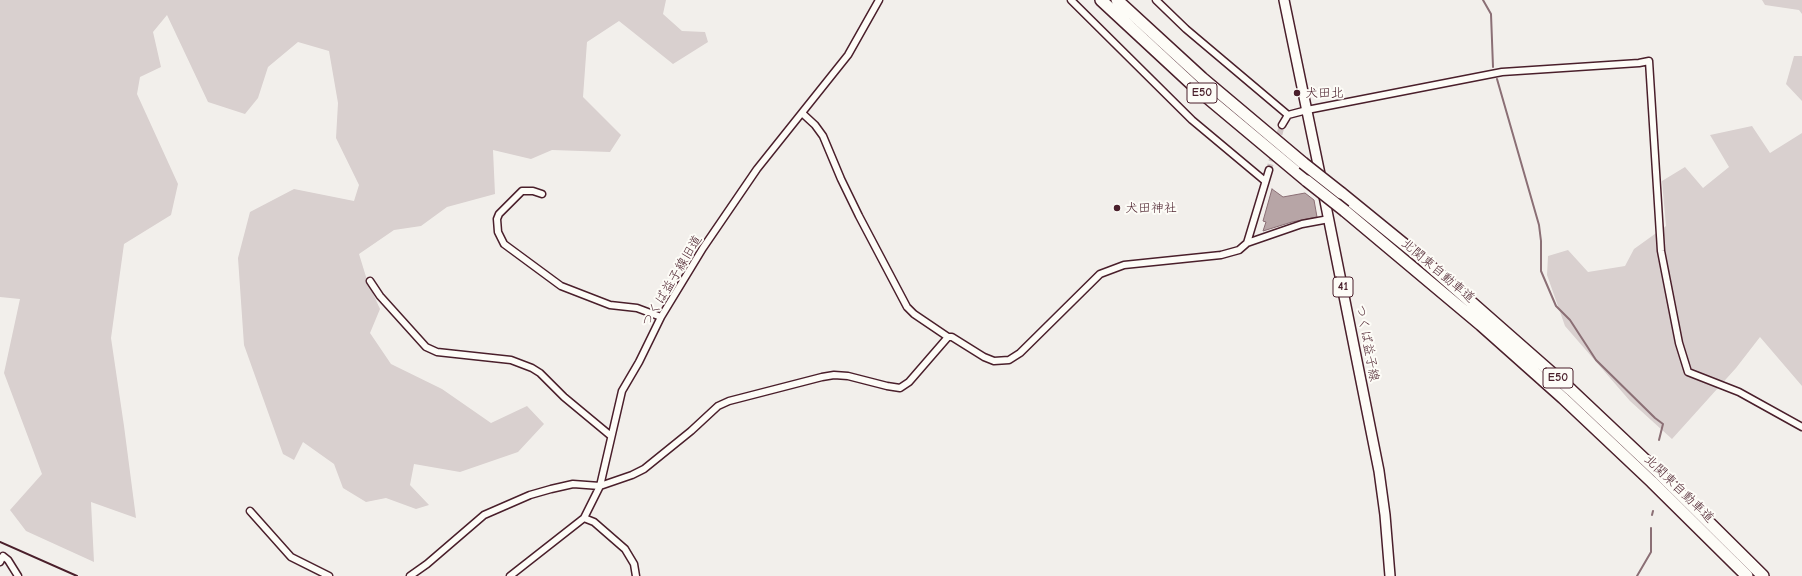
<!DOCTYPE html>
<meta charset="utf-8">
<style>
body{margin:0}
canvas{display:block;background:#f2efeb}
</style>
<canvas width="1802" height="576"></canvas>
<script>
const c = document.querySelector('canvas').getContext('2d');
c.lineJoin = 'round';
function fillPath(path, color) {
  c.fillStyle = color;
  c.fill(path, 'evenodd');
}
function shape(rows) {
  const path = new Path2D();
  for (const r of rows) {
    path.moveTo(r[0], r[1]);
    for (let i = 2; i < r.length; i += 2) path.lineTo(r[i], r[i + 1]);
  }
  return path;
}
function trace(path, color, width, dash) {
  c.strokeStyle = color;
  c.lineWidth = width;
  c.lineCap = dash ? 'butt' : 'round';
  c.setLineDash(dash || []);
  c.stroke(path);
}
function label(font, color, halo, rows, align = 'center') {
  c.font = font + ' "Comic Neue","Klee One",sans-serif';
  c.lineWidth = 4;
  c.setLineDash([]);
  c.textBaseline = 'middle';
  c.strokeStyle = halo;
  c.fillStyle = color;
  for (const [text, x, y, turn = 0] of rows) {
    c.save();
    c.translate(x, y);
    c.rotate((+turn || 0) * Math.PI / 180);
    c.textAlign = isNaN(turn) ? turn : align;
    if (halo) c.strokeText(text, 0, 0);
    c.fillText(text, 0, 0);
    c.restore();
  }
}
fillPath(shape([
 [0,0,666,0,663,14,682,31,705,32,708,42,673,64,619,21,587,42,583,97,621,135,610,152,552,150,531,159,493,150,495,194,447,207,421,226,394,230,359,254,367,280,380,309,370,333,391,364,442,389,491,423,527,406,544,424,518,452,460,472,414,464,410,485,429,505,416,509,386,498,366,502,343,488,334,464,303,442,294,460,283,454,244,345,238,258,250,212,294,189,354,201,359,185,336,138,338,103,329,51,298,42,268,67,258,98,245,114,208,102,167,15,153,32,161,67,140,77,137,94,178,184,171,215,124,244,111,338,124,426,136,518,91,502,94,562,26,531,10,510,42,474,4,373,20,299,0,297],
 [1762,0,1802,0,1802,14,1799,10,1765,5],
 [1794,56,1802,56,1802,101,1786,84],
 [1752,126,1770,153,1802,133,1802,386,1760,337,1736,368,1672,439,1630,401,1565,326,1547,275,1548,256,1568,250,1588,272,1625,266,1634,249,1666,226,1662,181,1685,167,1703,188,1729,167,1710,135]
]), '#d9d0cf');
const water = shape([
 [1272,189,1283,197,1305,193,1314,200,1317,217,1292,222,1263,231,1266,222,1263,221,1272,189]
]);
fillPath(water, '#b7a5a6');
trace(water, '#8b6f75', 1);
trace(shape([
 [1483,0,1491,14,1493,67],
 [1497,79,1539,225,1541,241,1541,271,1556,306,1570,320,1596,360,1655,418,1663,424,1659,440],
 [1652,515,1653,511],
 [1637,576,1651,552,1651,528]
]), '#8b6f75', 2);
trace(shape([
 [1277,143,1282,125],
 [1269,170,1274,152]
]), '#d0c5c5', 6, [6, 3]);
const street = shape([
 [1071,0,1192,120,1265,181],
 [1156,0,1186,29,1288,115],
 [802,113,815,125,823,136,841,179,859,216,907,307,914,314,948,337,952,337,984,357,994,361,1009,360,1020,353,1100,274,1124,265,1221,255,1239,250,1247,243,1269,170],
 [1282,125,1288,115,1307,110,1502,72,1639,63,1649,61,1661,251,1679,343,1688,372,1739,392,1802,427],
 [542,194,533,191,522,191,499,214,497,219,498,232,504,244,561,286,610,305,637,308,661,317],
 [1247,243,1302,224,1329,219],
 [370,281,380,296,426,347,437,352,511,360,532,368,540,373,564,397,611,436],
 [250,511,291,557,329,576],
 [584,518,594,522,625,549,634,564,636,576],
 [0,562,3,556,8,560,18,576],
 [410,576,427,564,484,515,530,495,551,489,573,484,600,486,632,475,644,469,691,431,718,406,729,401,822,377,834,375,848,376,887,386,900,388,909,382,948,337],
 [510,576,584,518,600,486,622,391,639,362,661,317,703,248,757,169,848,55,879,0]
]);
const primary = shape([
 [1284,0,1321,179],
 [1323,191,1379,471,1385,515,1390,576]
]);
const highway = shape([
 [1101,0,1197,89,1307,181],
 [1117,0,1202,78,1303,163],
 [1341,193,1422,259,1571,390,1659,473,1763,576],
 [1345,211,1481,325,1563,398,1652,482,1747,576]
]);
trace(street, '#4a1f2b', 9);
trace(primary, '#4a1f2b', 12);
trace(highway, '#4a1f2b', 14);
trace(street, '#fdfcf7', 6);
trace(primary, '#fdfcf7', 9);
trace(highway, '#fdfcf7', 11);
trace(shape([
 [0,542,77,576]
]), '#4a1f2b', 2);
const highwayBridge = shape([
 [1303,163,1341,193],
 [1307,181,1345,211]
]);
trace(highwayBridge, '#4a1f2b', 14, []);
trace(highwayBridge, '#fdfcf7', 11);
for (const [x, y, r, color] of [
 [1297,93,4,"#4a1f2b"],
 [1117,208,4,"#4a1f2b"]
]) {
  const dot = new Path2D();
  dot.arc(x, y, r, 0, 2 * Math.PI);
  c.fillStyle = color;
  c.fill(dot);
  trace(dot, '#fdfcf7', 1.5);
}
for (const [x, y, w] of [
 [1202,93,30],
 [1343,287,20],
 [1558,378,30]
]) {
  const box = new Path2D();
  box.roundRect(x - w / 2, y - 10, w, 20, 3);
  c.fillStyle = '#fdfcf7';
  c.fill(box);
  trace(box, '#4a1f2b', 1);
}
label('bold 12px', '#4a1f2b', null, [
 ["E50",1202,93],
 ["41",1343,287],
 ["E50",1558,378]
]);
label('13px', '#4a1f2b', '#fdfcf7', [
 ["犬田北",1305,93],
 ["犬田神社",1125,208]
], 'left');
label('13px', '#4a1f2b', '#fdfcf7', [
 ["北関東自動車道",1438,271,40],
 ["つくば益子線旧道",672,281,-59],
 ["つくば益子線",1367,343,79],
 ["北関東自動車道",1679,489,44]
]);
</script>
